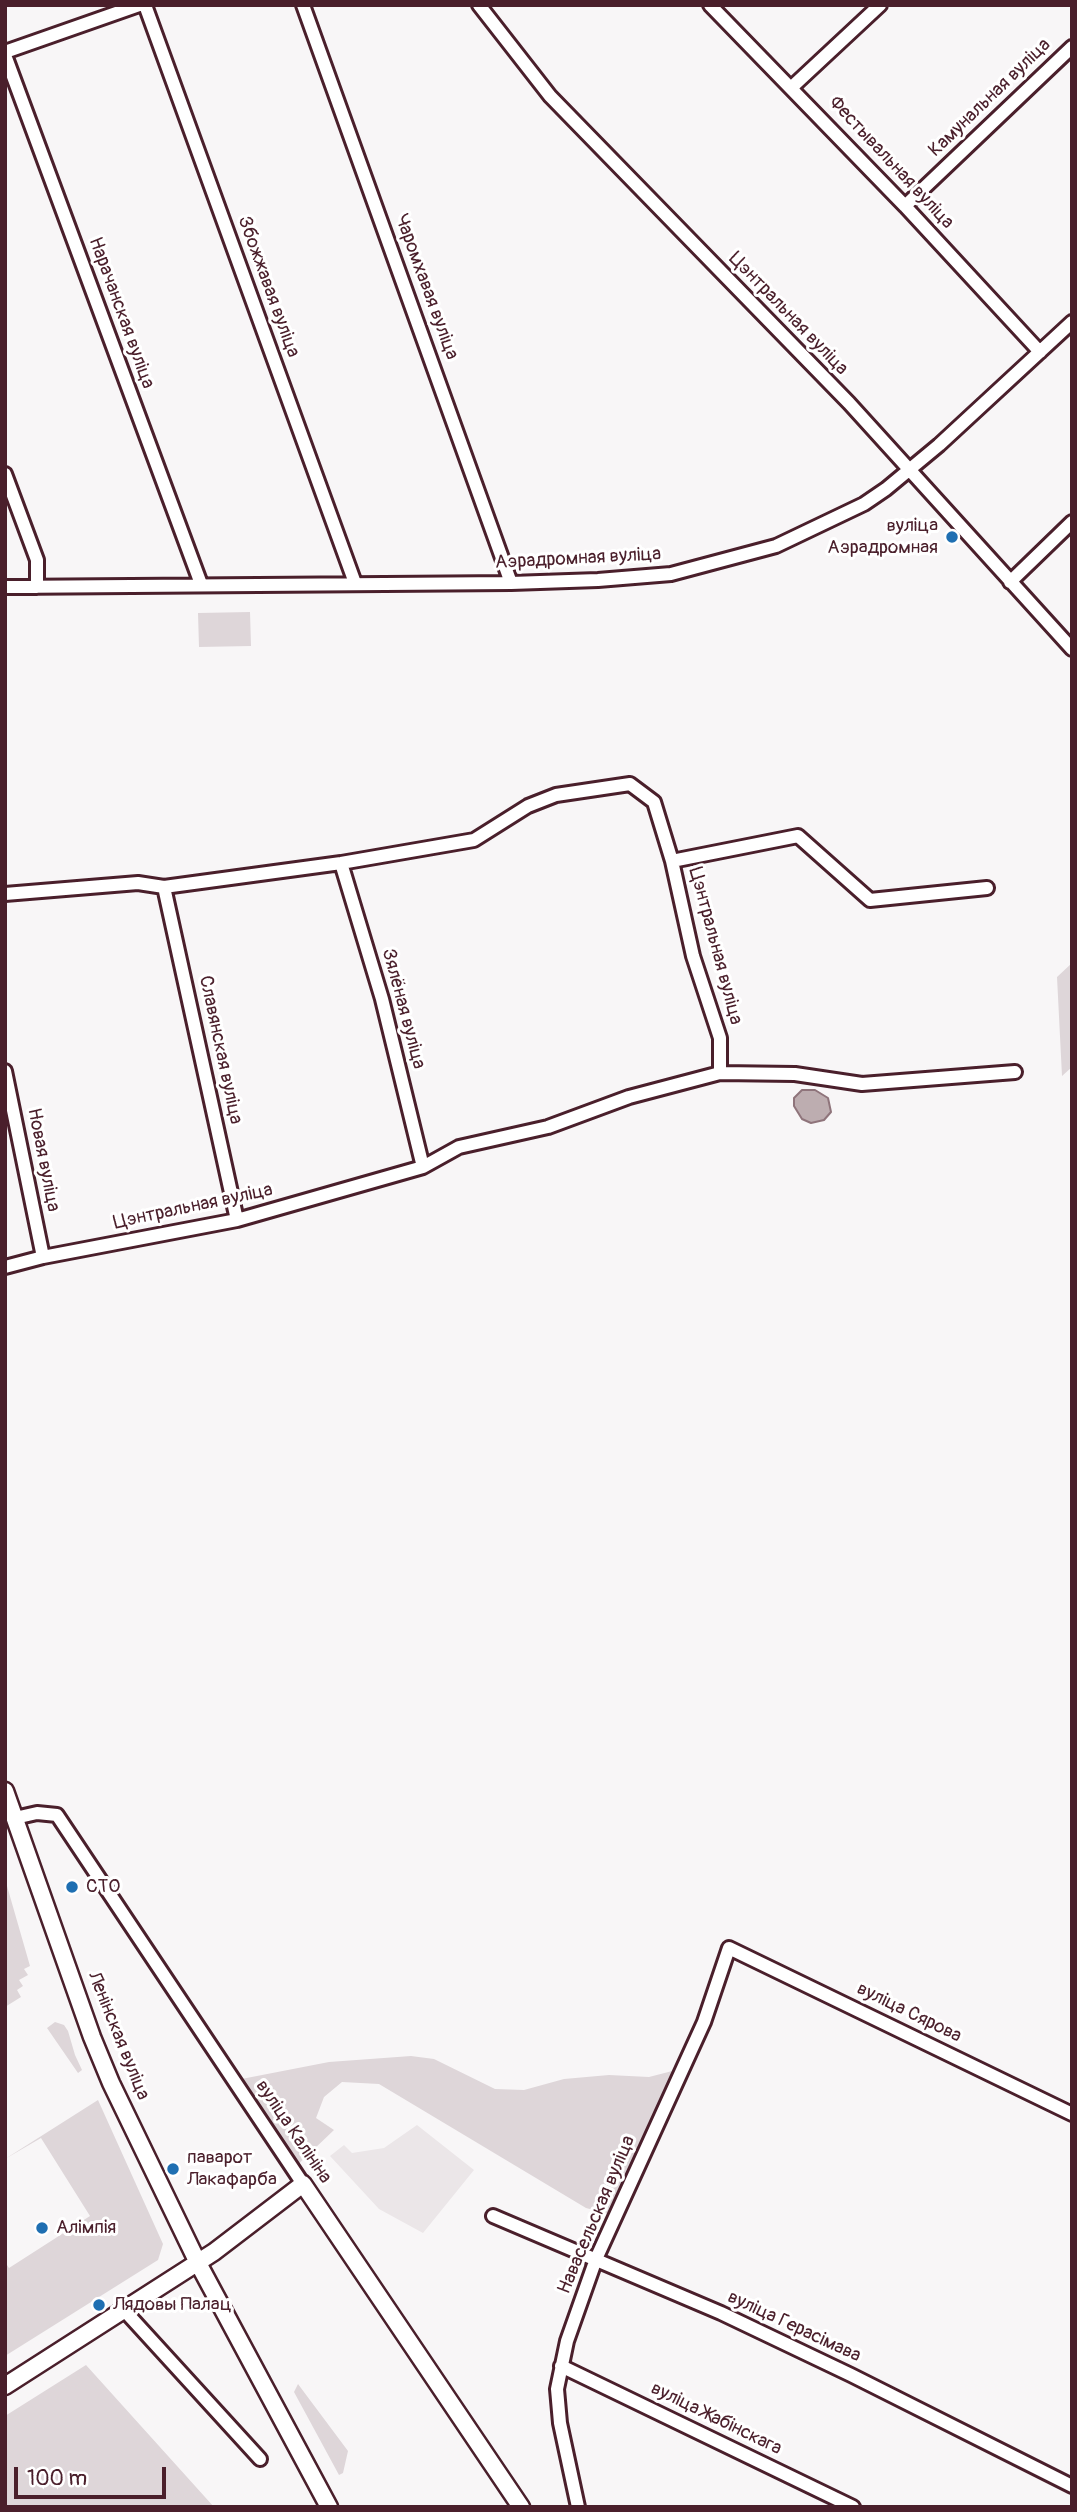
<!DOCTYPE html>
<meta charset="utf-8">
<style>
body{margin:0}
#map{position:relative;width:1077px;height:2512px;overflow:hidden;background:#f8f6f7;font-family:Pangolin,sans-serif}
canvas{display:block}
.frame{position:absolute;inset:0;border:7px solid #4a1f2b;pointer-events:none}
.scale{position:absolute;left:14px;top:2467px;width:152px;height:32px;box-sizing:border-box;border:4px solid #4a1f2b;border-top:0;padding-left:9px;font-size:21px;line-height:24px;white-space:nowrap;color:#4a1f2b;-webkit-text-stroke:5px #fff;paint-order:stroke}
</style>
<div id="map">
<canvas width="1077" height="2512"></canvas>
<div class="frame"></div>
<div class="scale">100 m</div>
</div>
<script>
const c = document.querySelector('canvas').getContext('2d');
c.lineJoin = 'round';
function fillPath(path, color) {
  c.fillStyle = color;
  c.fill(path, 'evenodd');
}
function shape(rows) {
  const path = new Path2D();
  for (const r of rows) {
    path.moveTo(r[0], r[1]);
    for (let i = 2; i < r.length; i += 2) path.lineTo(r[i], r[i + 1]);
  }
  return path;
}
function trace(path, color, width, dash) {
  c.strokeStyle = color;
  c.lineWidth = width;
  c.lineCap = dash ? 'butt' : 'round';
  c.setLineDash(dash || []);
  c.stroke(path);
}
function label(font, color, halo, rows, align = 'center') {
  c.font = font + ' Pangolin,sans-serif';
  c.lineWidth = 6;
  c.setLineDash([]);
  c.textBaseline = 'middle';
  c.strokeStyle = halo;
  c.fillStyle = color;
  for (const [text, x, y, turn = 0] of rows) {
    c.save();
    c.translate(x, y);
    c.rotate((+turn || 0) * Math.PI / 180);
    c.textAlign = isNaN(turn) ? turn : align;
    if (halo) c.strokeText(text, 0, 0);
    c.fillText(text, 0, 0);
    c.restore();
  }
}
fillPath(shape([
 [417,2125,474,2170,423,2233,379,2209,330,2156,344,2145,352,2153,384,2148]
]), '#ebe6e8');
fillPath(shape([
 [250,612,251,646,199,647,198,613],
 [1072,963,1072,1067,1062,1076,1057,977],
 [5,1879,30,1966,24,1969,28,1975,19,1980,23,1986,17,1990,21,1997,5,2007],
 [55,2022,64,2025,68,2031,75,2055,82,2070,78,2073,47,2028],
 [411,2056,434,2059,495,2089,524,2090,564,2079,609,2075,649,2077,680,2069,616,2216,586,2208,379,2084,342,2082,324,2097,316,2118,334,2130,289,2173,226,2082,329,2062],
 [98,2100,163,2244,158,2260,5,2356,5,2262,9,2268,90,2216,41,2138,5,2159],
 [86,2365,214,2507,5,2507,5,2416],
 [298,2384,348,2451,343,2473,339,2475,294,2392]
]), '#ded6d9');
const water = shape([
 [802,1090,815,1090,828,1098,831,1112,824,1120,811,1123,802,1119,794,1106,794,1098,802,1090]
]);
fillPath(water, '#bdadb0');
trace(water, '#8f747b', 2);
const minor = shape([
 [145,5,355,583],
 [303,5,511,583],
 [479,5,550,96,849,403,1072,649],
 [710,5,905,206,1040,352],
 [5,52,139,5],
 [5,55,201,584],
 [792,87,880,5],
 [905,206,1072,47],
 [5,474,37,560,37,587],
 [1010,582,1072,522],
 [5,587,511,583,598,580,671,574,776,546,864,504,886,489,939,445,1072,322],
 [672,861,798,836,870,900,987,888],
 [341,863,382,999,423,1167],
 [164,887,237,1220],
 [5,894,138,883,164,887,341,863,474,840,528,806,556,795,630,784,654,802,672,861,693,956,720,1038,720,1073,629,1097,548,1127,459,1147,423,1167,237,1220,43,1257,5,1267],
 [5,1071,43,1257],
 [720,1073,795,1074,862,1084,1015,1072],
 [15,1818,37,1813,57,1815,303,2184],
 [493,2216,721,2313,851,2375,1072,2486],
 [124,2310,260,2459],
 [561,2366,853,2507],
 [578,2507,560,2423,557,2389,567,2341,596,2259,704,2022,729,1948,1072,2114]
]);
const major = shape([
 [5,1791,92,2037,111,2083,198,2263,329,2507],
 [5,2386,214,2252,303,2184,521,2507]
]);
trace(minor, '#4a1f2b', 18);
trace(major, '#4a1f2b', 21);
trace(minor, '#fff', 12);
trace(major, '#fff', 16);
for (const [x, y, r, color] of [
 [952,537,7,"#1f6fb2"],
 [72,1887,7,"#1f6fb2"],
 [173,2169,7,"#1f6fb2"],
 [42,2228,7,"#1f6fb2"],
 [99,2305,7,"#1f6fb2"]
]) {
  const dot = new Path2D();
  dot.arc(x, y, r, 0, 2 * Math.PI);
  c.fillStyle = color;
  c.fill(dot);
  trace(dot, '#fff', 2.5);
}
label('19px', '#4a1f2b', '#fff', [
 ["Камунальная вуліца",990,98,-44],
 ["Фестывальная вуліца",891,163,47],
 ["Збожжавая вуліца",268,287,70],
 ["Чаромхавая вуліца",426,287,70],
 ["Нарачанская вуліца",121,313,70],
 ["Цэнтральная вуліца",788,314,46],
 ["Аэрадромная вуліца",578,559,-3],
 ["Цэнтральная вуліца",715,946,75],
 ["Зялёная вуліца",403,1009,75],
 ["Славянская вуліца",220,1050,78],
 ["Новая вуліца",43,1160,79],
 ["Цэнтральная вуліца",193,1207,-12],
 ["вуліца Сярова",909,2013,26],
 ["Ленінская вуліца",118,2036,68],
 ["вуліца Калініна",293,2132,56],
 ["Навасельская вуліца",597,2215,-67],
 ["вуліца Герасімава",794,2327,25],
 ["вуліца Жабінскага",716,2419,26]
]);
label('19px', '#4a1f2b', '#fff', [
 ["вуліца",938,526,"right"],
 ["Аэрадромная",938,548,"right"],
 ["СТО",86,1887],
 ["паварот",187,2158],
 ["Лакафарба",187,2180],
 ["Алімпія",56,2228],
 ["Лядовы Палац",113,2305]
], 'left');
</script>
